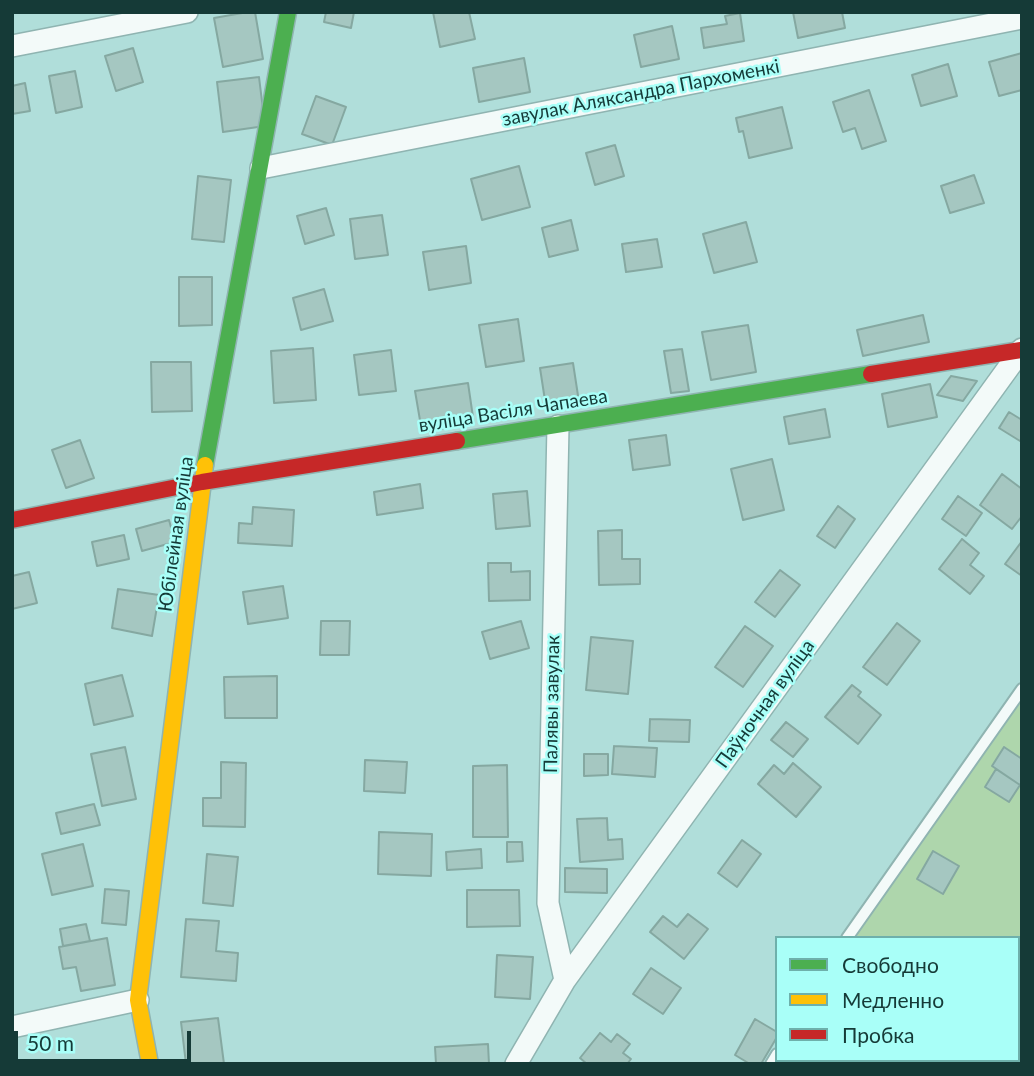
<!DOCTYPE html>
<meta charset="utf-8">
<style>
body{margin:0}
#map{position:relative;width:1034px;height:1076px;overflow:hidden;background:#b0deda;font-family:Lato,sans-serif}
canvas{display:block}
.frame{position:absolute;inset:0;border:14px solid #153a37;pointer-events:none}
.legend{position:absolute;left:775px;top:936px;width:245px;height:126px;box-sizing:border-box;background:#a9fff8;border:2px solid #6eb0ab;margin:0;padding:9px 12px;list-style:none;font-size:21px;color:#153a37}
.legend li{display:flex;align-items:center;gap:14px;height:35px}
.legend b{width:35px;border:2px solid #6eb0ab}
.scale{position:absolute;left:14px;top:1031px;width:177px;height:32px;box-sizing:border-box;border:4px solid #153a37;border-top:0;padding-left:9px;font-size:21px;line-height:24px;white-space:nowrap;color:#153a37;-webkit-text-stroke:5px #a9fff8;paint-order:stroke}
</style>
<div id="map">
<canvas width="1034" height="1076"></canvas>
<div class="frame"></div>
<ul class="legend">
<li><b style="height:9px;background:#4caf50"></b>Свободно</li>
<li><b style="height:9px;background:#ffc107"></b>Медленно</li>
<li><b style="height:9px;background:#c62828"></b>Пробка</li>
</ul>
<div class="scale">50 m</div>
</div>
<script>
const c = document.querySelector('canvas').getContext('2d');
c.lineJoin = 'round';
function fillPath(path, color) {
  c.fillStyle = color;
  c.fill(path, 'evenodd');
}
function shape(rows) {
  const path = new Path2D();
  for (const r of rows) {
    path.moveTo(r[0], r[1]);
    for (let i = 2; i < r.length; i += 2) path.lineTo(r[i], r[i + 1]);
  }
  return path;
}
function trace(path, color, width, dash) {
  c.strokeStyle = color;
  c.lineWidth = width;
  c.lineCap = dash ? 'butt' : 'round';
  c.setLineDash(dash || []);
  c.stroke(path);
}
function label(font, color, halo, rows, align = 'center') {
  c.font = font + ' Lato,sans-serif';
  c.lineWidth = 5;
  c.setLineDash([]);
  c.textBaseline = 'middle';
  c.strokeStyle = halo;
  c.fillStyle = color;
  for (const [text, x, y, turn = 0] of rows) {
    c.save();
    c.translate(x, y);
    c.rotate((+turn || 0) * Math.PI / 180);
    c.textAlign = isNaN(turn) ? turn : align;
    if (halo) c.strokeText(text, 0, 0);
    c.fillText(text, 0, 0);
    c.restore();
  }
}
fillPath(shape([
 [1022,696,1022,1064,777,1064,780,1060,1018,1060,1018,938,854,938]
]), '#aed6ac');
const building = shape([
 [248,12,255,12,263,59,223,67,214,18,248,12],
 [326,12,354,12,351,28,324,22,326,12],
 [433,12,469,12,475,39,440,47,433,12],
 [793,12,842,12,845,28,798,38,793,12],
 [740,13,744,41,704,48,701,28,727,24,725,16,740,13],
 [672,26,679,59,641,67,634,35,672,26],
 [133,48,143,82,116,91,105,56,133,48],
 [1022,53,1022,90,999,96,989,62,1022,53],
 [524,58,530,92,479,102,473,68,524,58],
 [948,64,957,96,921,106,912,75,948,64],
 [75,71,82,107,56,113,49,76,75,71],
 [259,77,265,126,223,132,217,82,259,77],
 [25,83,30,111,12,114,12,86,25,83],
 [869,90,886,141,862,149,855,128,843,132,833,102,869,90],
 [316,96,346,107,332,145,302,134,316,96],
 [782,107,792,148,749,158,743,131,739,132,736,118,782,107],
 [615,145,624,176,595,185,586,153,615,145],
 [519,166,530,207,482,220,471,179,519,166],
 [974,175,984,203,950,213,941,186,974,175],
 [198,176,231,180,224,242,192,239,198,176],
 [326,208,334,235,305,244,297,216,326,208],
 [382,215,388,255,355,259,350,219,382,215],
 [571,220,578,250,549,257,542,228,571,220],
 [746,222,757,262,714,273,703,234,746,222],
 [657,239,662,267,626,272,622,244,657,239],
 [466,246,471,283,429,290,423,252,466,246],
 [179,277,212,277,212,325,179,326,179,277],
 [324,289,333,321,301,330,293,298,324,289],
 [923,315,929,342,863,356,857,330,923,315],
 [518,319,524,361,486,367,479,325,518,319],
 [748,325,756,372,711,380,702,332,748,325],
 [313,348,316,400,274,403,271,351,313,348],
 [682,349,689,391,671,393,664,351,682,349],
 [391,350,396,391,359,395,354,355,391,350],
 [151,362,191,362,192,411,152,412,151,362],
 [573,363,579,402,546,407,540,368,573,363],
 [951,376,977,381,963,401,937,395,951,376],
 [468,383,474,424,422,432,415,391,468,383],
 [930,384,937,417,888,427,882,394,930,384],
 [825,409,830,437,789,444,784,417,825,409],
 [1009,412,1022,420,1022,438,1020,441,999,428,1009,412],
 [666,435,670,465,633,470,629,440,666,435],
 [80,440,94,478,66,488,52,450,80,440],
 [772,459,784,510,743,520,731,469,772,459],
 [1002,474,1022,489,1022,516,1012,529,980,505,1002,474],
 [420,484,423,508,377,515,374,492,420,484],
 [527,491,530,526,496,529,493,494,527,491],
 [958,496,982,513,966,536,942,519,958,496],
 [838,506,855,519,835,548,817,536,838,506],
 [253,507,294,510,292,546,238,543,239,523,252,524,253,507],
 [169,520,175,542,142,551,136,529,169,520],
 [622,530,622,559,640,559,640,584,599,585,598,531,622,530],
 [124,535,129,559,97,566,92,542,124,535],
 [962,539,979,553,970,565,984,576,970,594,939,569,962,539],
 [1022,541,1022,576,1005,564,1022,541],
 [488,563,511,563,511,572,530,571,530,600,489,601,488,563],
 [780,570,800,585,775,617,755,602,780,570],
 [29,572,37,603,12,609,12,576,29,572],
 [283,586,288,618,248,624,243,592,283,586],
 [118,589,159,595,152,636,112,628,118,589],
 [321,621,350,621,349,655,320,655,321,621],
 [521,621,529,648,490,659,482,632,521,621],
 [897,623,920,641,887,685,863,667,897,623],
 [745,626,773,646,743,687,715,667,745,626],
 [591,637,633,641,628,694,586,690,591,637],
 [122,675,133,716,94,725,85,684,122,675],
 [277,676,277,718,225,718,224,677,277,676],
 [852,685,861,692,858,696,881,715,858,744,825,717,852,685],
 [650,719,690,720,689,742,649,741,650,719],
 [786,722,808,739,793,757,771,740,786,722],
 [614,746,657,748,655,777,612,774,614,746],
 [125,747,136,799,102,806,91,754,125,747],
 [1004,747,1022,759,1022,782,1020,785,992,766,1004,747],
 [584,754,608,754,608,775,584,776,584,754],
 [365,760,407,762,405,793,364,791,365,760],
 [221,762,246,763,245,827,203,826,203,798,221,798,221,762],
 [793,763,821,787,796,817,758,784,774,765,784,774,793,763],
 [507,765,508,837,473,837,473,766,507,765],
 [996,769,1020,785,1009,802,985,787,996,769],
 [94,804,100,825,61,834,56,813,94,804],
 [607,818,608,840,622,839,623,859,580,862,577,819,607,818],
 [379,832,432,834,431,876,378,874,379,832],
 [742,840,761,854,737,887,718,873,742,840],
 [507,842,522,842,523,861,507,862,507,842],
 [83,844,93,886,52,895,42,854,83,844],
 [481,849,482,868,447,870,446,852,481,849],
 [933,851,959,866,943,894,917,879,933,851],
 [207,854,238,857,233,906,203,903,207,854],
 [565,868,607,869,607,893,565,892,565,868],
 [105,889,129,891,126,925,102,923,105,889],
 [467,890,519,890,520,926,467,927,467,890],
 [688,914,708,929,684,959,650,932,663,916,677,927,688,914],
 [186,919,219,921,216,951,238,953,236,981,181,977,186,919],
 [86,924,90,941,63,946,60,929,86,924],
 [107,938,115,985,81,991,76,967,63,969,59,947,107,938],
 [497,955,533,957,530,999,495,997,497,955],
 [651,968,681,988,663,1014,633,994,651,968],
 [218,1018,224,1064,186,1064,181,1022,218,1018],
 [755,1019,777,1032,777,1037,761,1064,750,1064,735,1055,755,1019],
 [600,1033,611,1042,617,1034,630,1044,623,1053,631,1059,627,1064,587,1064,580,1058,600,1033],
 [488,1044,489,1064,436,1064,435,1047,488,1044],
 [790,1060,812,1060,815,1062,814,1064,787,1064,790,1060],
 [820,1060,857,1060,855,1064,826,1064,820,1060]
]);
fillPath(building, '#a5c7c1');
trace(building, '#85a8a1', 2);
const lane = shape([
 [847,938,1022,689],
 [771,1064,777,1054]
]);
const street = shape([
 [12,46,187,12],
 [261,168,1022,18],
 [558,426,548,903,565,980],
 [12,1027,138,1000],
 [516,1064,565,980,1022,349]
]);
const fast = shape([
 [457,441,871,374],
 [205,465,288,12]
]);
const slow = shape([
 [150,1064,138,1000,205,465]
]);
const jam = shape([
 [871,374,1021,350],
 [12,520,202,482,457,441]
]);
trace(lane, '#8fb4b1', 14);
trace(street, '#8fb4b1', 24);
trace(fast, '#8fb4b1', 19);
trace(slow, '#8fb4b1', 19);
trace(jam, '#8fb4b1', 19);
trace(lane, '#f3faf9', 10);
trace(street, '#f3faf9', 21);
trace(fast, '#4caf50', 16);
trace(slow, '#ffc107', 16);
trace(jam, '#c62828', 16);
label('19px', '#153a37', '#a9fff8', [
 ["завулак Аляксандра Пархоменкі",641,93,-11],
 ["вуліца Васіля Чапаева",513,411,-9],
 ["Юбілейная вуліца",176,534,-82],
 ["Палявы завулак",552,704,-89],
 ["Паўночная вуліца",765,704,-54]
]);
</script>
